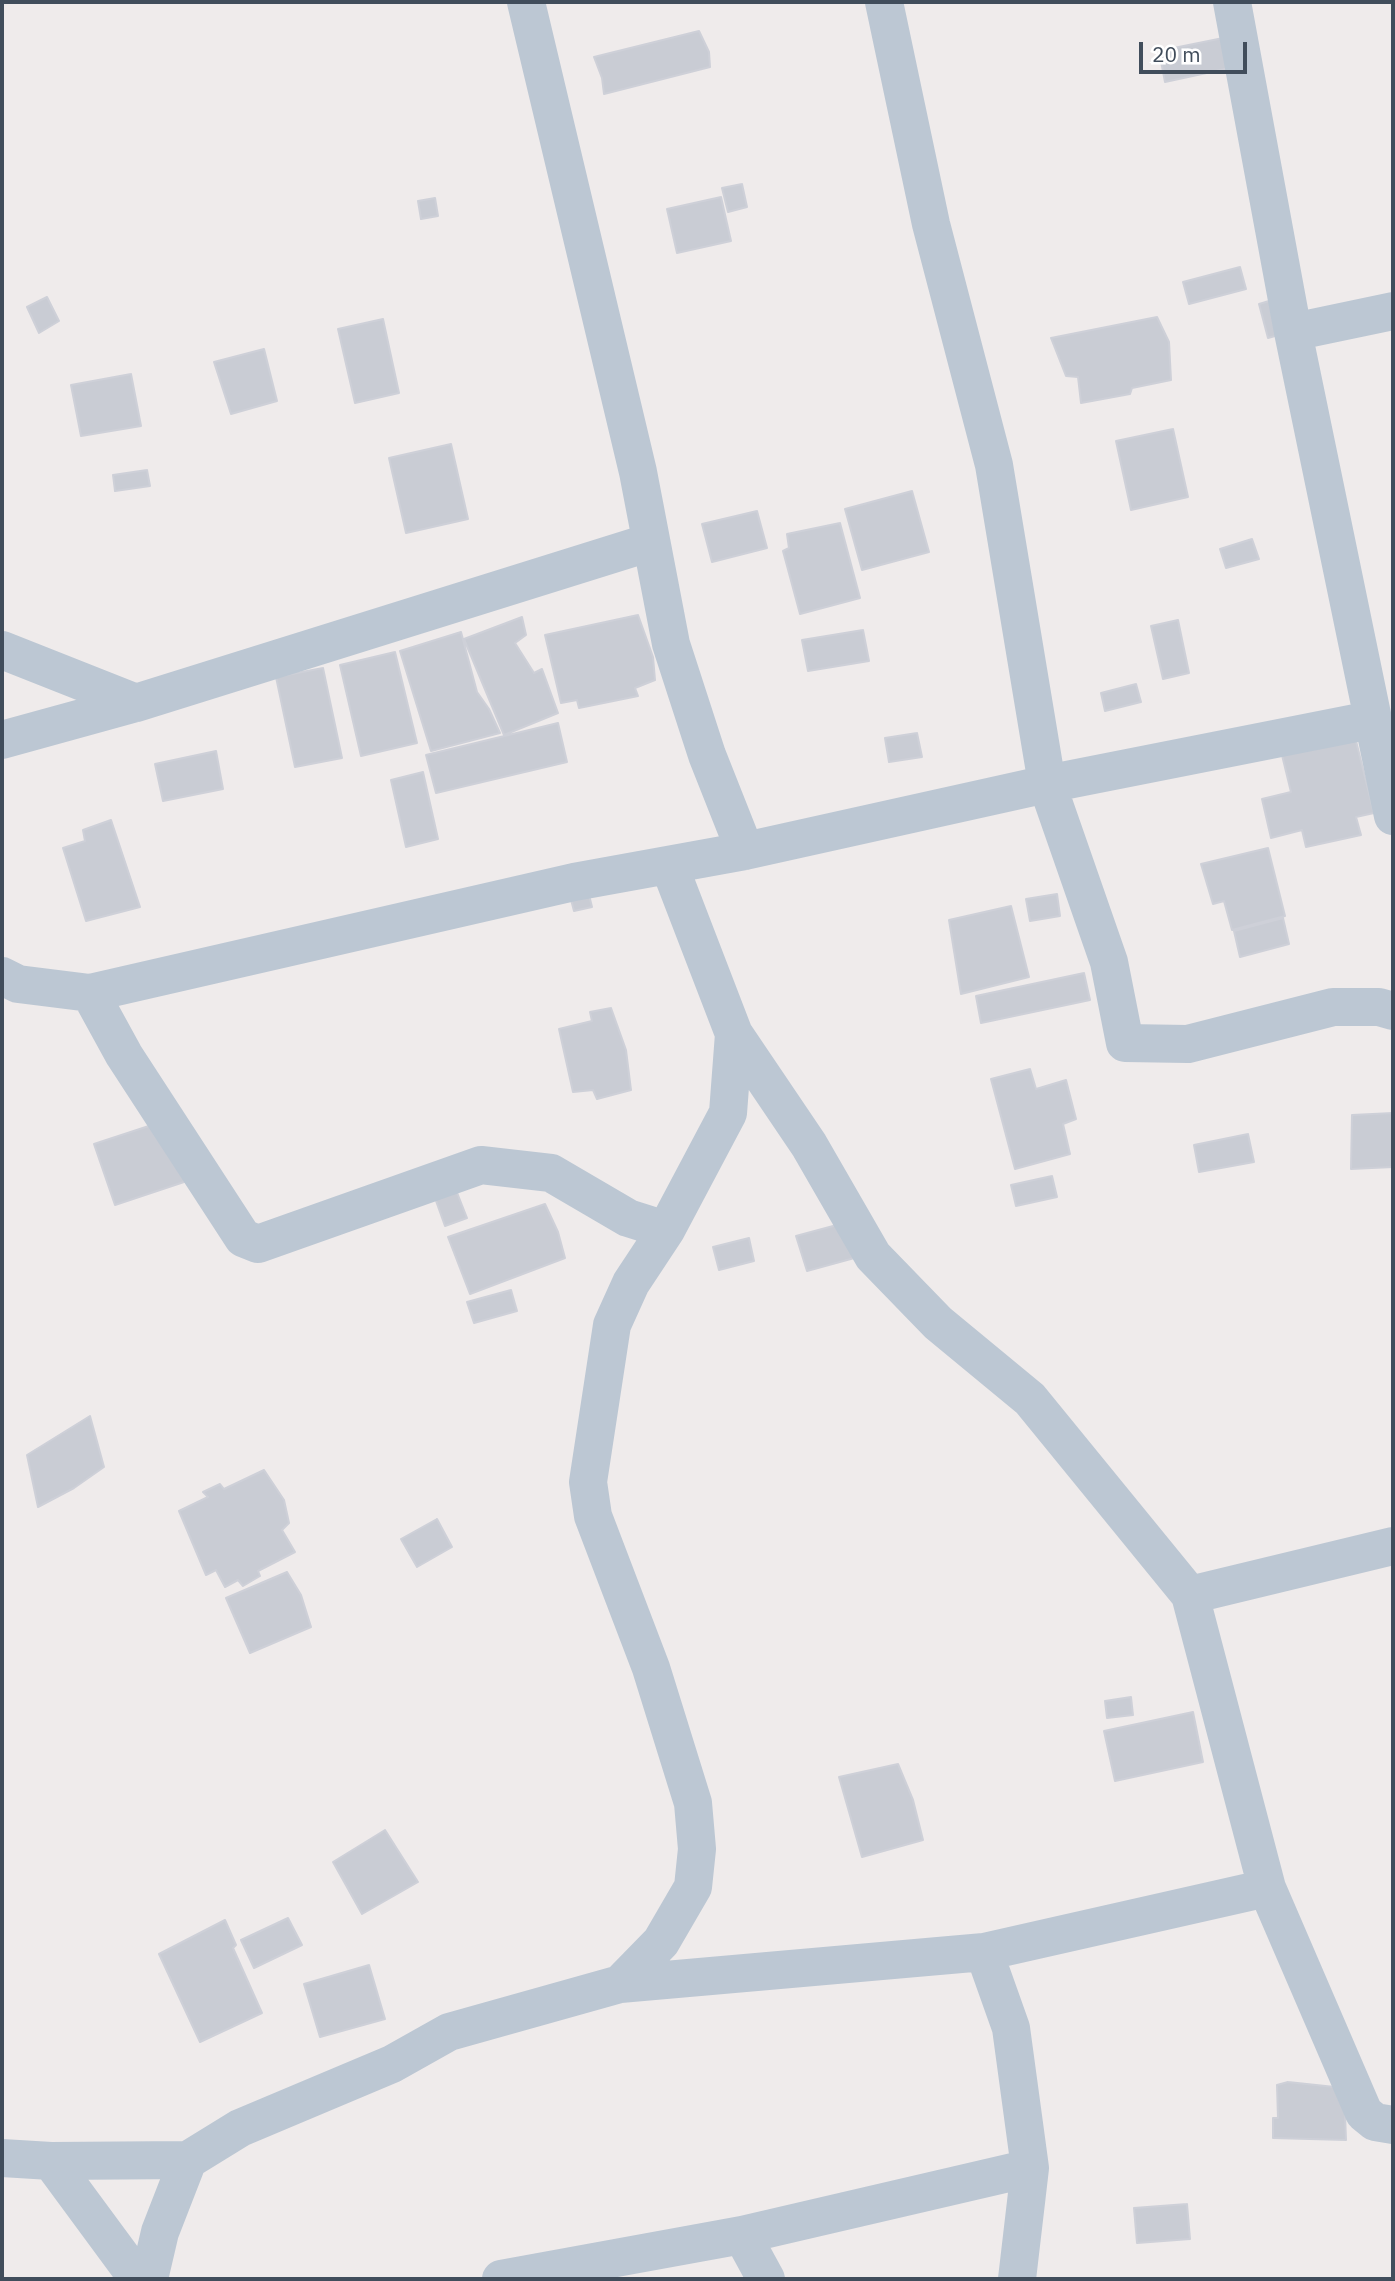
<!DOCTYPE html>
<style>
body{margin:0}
#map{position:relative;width:1395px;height:2281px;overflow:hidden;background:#efebeb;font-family:"IBM Plex Sans",sans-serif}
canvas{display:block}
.frame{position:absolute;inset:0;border:4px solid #414d5b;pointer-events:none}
.scale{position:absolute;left:1139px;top:42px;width:108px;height:32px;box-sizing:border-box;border:4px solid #414d5b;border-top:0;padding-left:9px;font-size:21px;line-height:24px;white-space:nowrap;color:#414d5b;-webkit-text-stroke:5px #fff;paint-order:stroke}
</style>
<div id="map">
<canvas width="1395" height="2281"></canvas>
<div class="frame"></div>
<div class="scale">20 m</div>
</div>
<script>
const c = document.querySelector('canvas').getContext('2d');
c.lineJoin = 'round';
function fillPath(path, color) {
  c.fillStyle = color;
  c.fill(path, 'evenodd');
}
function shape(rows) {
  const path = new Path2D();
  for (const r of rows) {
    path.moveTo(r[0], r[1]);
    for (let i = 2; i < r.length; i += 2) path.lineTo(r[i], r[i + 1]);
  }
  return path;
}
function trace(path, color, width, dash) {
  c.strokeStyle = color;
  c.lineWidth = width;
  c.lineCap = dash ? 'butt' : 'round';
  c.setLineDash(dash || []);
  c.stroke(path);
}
const building = shape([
 [699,31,709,52,710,67,604,94,602,78,594,57,699,31],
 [1233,36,1239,66,1165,82,1159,51,1233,36],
 [742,184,747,207,728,212,722,188,742,184],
 [721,197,731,241,677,253,667,209,721,197],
 [435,198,438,216,421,219,418,201,435,198],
 [1240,267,1246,289,1189,304,1183,282,1240,267],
 [47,297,59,321,39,333,27,307,47,297],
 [1279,298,1289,332,1268,338,1259,304,1279,298],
 [1157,317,1169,342,1171,380,1132,388,1130,394,1081,403,1078,377,1066,376,1051,338,1157,317],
 [383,319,399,393,355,403,338,329,383,319],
 [264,349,277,401,231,414,214,362,264,349],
 [131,374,141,426,81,436,71,385,131,374],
 [1173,429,1188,497,1131,510,1116,441,1173,429],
 [451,444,468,519,406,533,389,458,451,444],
 [147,470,150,486,115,491,113,475,147,470],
 [912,491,929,552,862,570,845,509,912,491],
 [757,511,767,548,712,562,702,524,757,511],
 [840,523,860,598,800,614,783,551,789,548,787,534,840,523],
 [1252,539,1259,559,1226,568,1220,549,1252,539],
 [638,615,653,657,655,680,635,688,638,696,579,708,577,700,561,703,545,635,638,615],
 [522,617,526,635,515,643,534,673,542,669,558,713,504,735,464,639,522,617],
 [1178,620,1189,673,1163,679,1151,626,1178,620],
 [863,630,869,661,808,671,802,640,863,630],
 [461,632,477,692,489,709,500,733,431,751,400,651,461,632],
 [395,652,417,743,361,756,340,665,395,652],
 [323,668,342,758,295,767,276,677,323,668],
 [1136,684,1141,702,1105,711,1101,693,1136,684],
 [558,723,567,762,436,793,426,755,558,723],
 [917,733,922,757,889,762,885,738,917,733],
 [1354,733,1374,813,1356,817,1361,835,1306,847,1302,830,1271,838,1262,799,1291,792,1281,751,1354,733],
 [216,751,223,789,163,801,155,764,216,751],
 [423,772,438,839,406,847,391,780,423,772],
 [111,820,140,907,86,921,63,848,85,841,83,830,111,820],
 [1268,848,1285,916,1232,930,1224,901,1213,904,1201,864,1268,848],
 [587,887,592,907,574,911,569,892,587,887],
 [1057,894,1060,916,1030,921,1026,899,1057,894],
 [1011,906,1029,977,961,994,949,920,1011,906],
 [1283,918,1289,944,1240,957,1234,931,1283,918],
 [1084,973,1090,1000,981,1023,976,996,1084,973],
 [611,1008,626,1050,631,1090,597,1099,593,1090,573,1092,559,1029,592,1021,590,1012,611,1008],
 [1030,1069,1036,1089,1066,1080,1076,1119,1063,1124,1070,1154,1015,1169,991,1079,1030,1069],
 [1393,1113,1393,1167,1351,1169,1352,1115,1393,1113],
 [161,1122,211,1173,115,1205,94,1144,161,1122],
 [1248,1134,1254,1162,1199,1172,1194,1145,1248,1134],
 [1052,1176,1057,1197,1016,1206,1011,1185,1052,1176],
 [456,1190,467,1218,445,1226,435,1198,456,1190],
 [545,1204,558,1232,565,1258,470,1294,448,1237,545,1204],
 [848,1222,858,1257,807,1271,796,1236,848,1222],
 [749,1238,754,1261,719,1270,713,1247,749,1238],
 [511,1290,517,1311,474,1323,467,1302,511,1290],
 [90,1416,104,1467,74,1488,38,1507,27,1455,90,1416],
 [264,1470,284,1500,289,1523,282,1530,295,1552,258,1571,260,1576,243,1586,238,1580,225,1587,216,1570,206,1575,179,1511,208,1497,203,1492,220,1484,224,1489,264,1470],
 [437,1519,452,1547,417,1567,401,1539,437,1519],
 [287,1572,301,1595,311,1627,250,1653,226,1598,287,1572],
 [1131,1697,1133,1715,1107,1718,1105,1701,1131,1697],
 [1193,1712,1203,1762,1115,1781,1104,1731,1193,1712],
 [898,1764,913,1800,923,1840,862,1857,839,1777,898,1764],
 [385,1830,418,1882,362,1914,333,1862,385,1830],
 [288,1918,302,1945,254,1968,241,1940,288,1918],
 [225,1920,236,1945,233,1948,262,2013,200,2042,159,1954,225,1920],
 [369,1965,385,2019,320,2037,304,1984,369,1965],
 [1288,2082,1344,2088,1346,2140,1273,2138,1273,2118,1278,2118,1277,2085,1288,2082],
 [1187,2204,1190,2239,1137,2243,1134,2208,1187,2204]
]);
fillPath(building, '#c9ccd4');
trace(building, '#ced0d8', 2);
trace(shape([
 [526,2,638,472,671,644,707,755,745,851],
 [884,2,931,224,994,465,1047,784,1109,962,1125,1043,1188,1044,1333,1007,1379,1007,1393,1011],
 [1232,2,1293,332,1393,816],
 [1293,332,1393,311],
 [2,650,136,703],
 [2,740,136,703,651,542],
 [669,865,734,1034,809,1145,873,1256,938,1323,1030,1399,1190,1595,1267,1888,1364,2113,1375,2122,1393,2125],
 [2,976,18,984,90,993],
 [666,1230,628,1218,551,1173,481,1165,258,1244,243,1238,124,1055,90,993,574,882,745,851,1047,784,1371,720],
 [1190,1595,1393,1546],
 [984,1952,1011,2028,1030,2168,1017,2279],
 [620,1984,984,1952,1267,1888],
 [2,2158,51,2161,188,2160,240,2128,392,2064,449,2032,620,1984,661,1942,693,1887,697,1849,693,1803,651,1668,593,1516,588,1482,612,1325,631,1283,666,1230,728,1113,734,1034],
 [51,2161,138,2279],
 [742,2235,1030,2168],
 [149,2279,160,2232,188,2160],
 [501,2279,742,2235,766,2279]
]), '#bcc7d3', 38);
</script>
